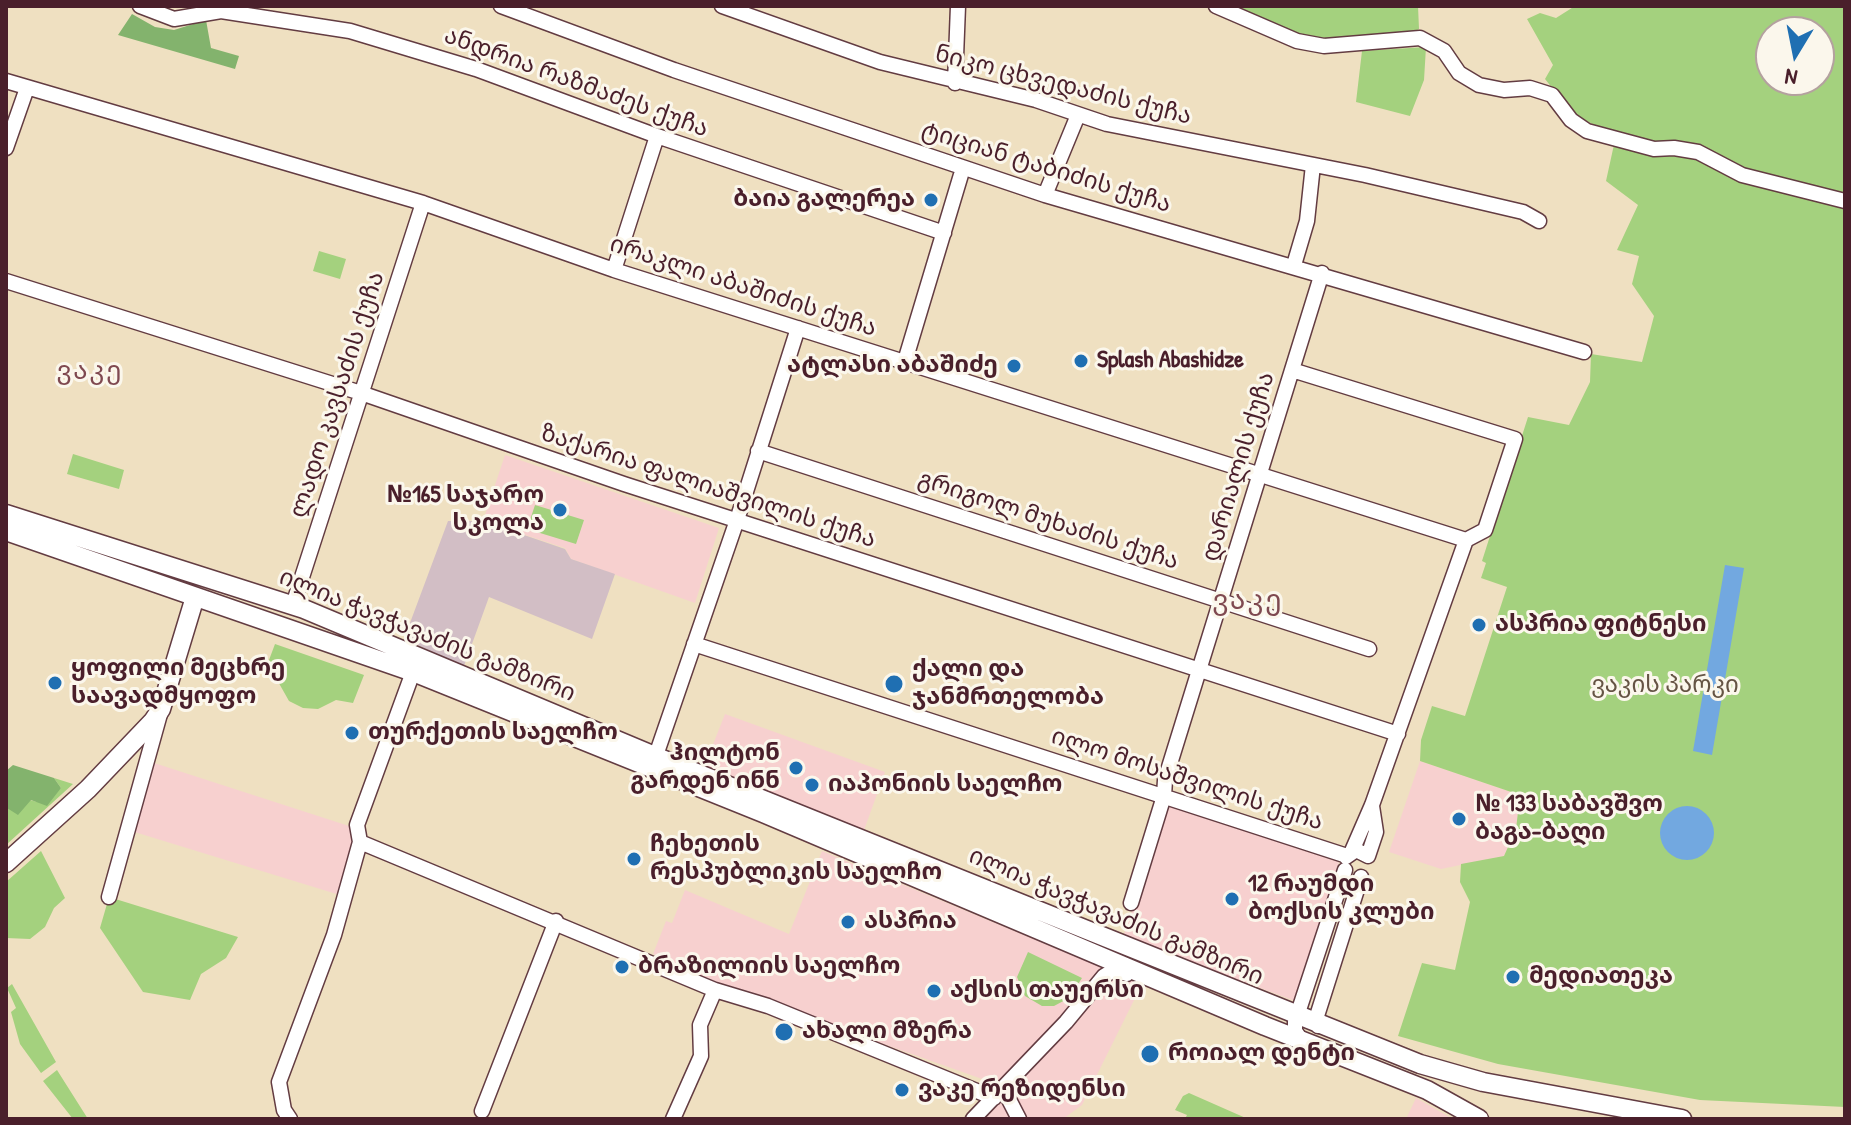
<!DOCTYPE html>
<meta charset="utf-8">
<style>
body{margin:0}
#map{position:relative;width:1851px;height:1125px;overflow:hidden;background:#efe0c1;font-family:"Patrick Hand",sans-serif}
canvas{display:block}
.frame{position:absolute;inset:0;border:8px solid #4a1f2b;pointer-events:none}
.north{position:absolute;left:1755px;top:16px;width:80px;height:80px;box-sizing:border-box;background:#fbf7ec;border:2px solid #b4a19f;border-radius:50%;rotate:190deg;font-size:22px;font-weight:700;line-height:32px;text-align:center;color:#4a1f2b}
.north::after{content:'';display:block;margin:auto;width:28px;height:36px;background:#1f6fb2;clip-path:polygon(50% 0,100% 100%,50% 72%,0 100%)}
</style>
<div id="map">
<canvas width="1851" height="1125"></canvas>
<div class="frame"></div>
<div class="north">N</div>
</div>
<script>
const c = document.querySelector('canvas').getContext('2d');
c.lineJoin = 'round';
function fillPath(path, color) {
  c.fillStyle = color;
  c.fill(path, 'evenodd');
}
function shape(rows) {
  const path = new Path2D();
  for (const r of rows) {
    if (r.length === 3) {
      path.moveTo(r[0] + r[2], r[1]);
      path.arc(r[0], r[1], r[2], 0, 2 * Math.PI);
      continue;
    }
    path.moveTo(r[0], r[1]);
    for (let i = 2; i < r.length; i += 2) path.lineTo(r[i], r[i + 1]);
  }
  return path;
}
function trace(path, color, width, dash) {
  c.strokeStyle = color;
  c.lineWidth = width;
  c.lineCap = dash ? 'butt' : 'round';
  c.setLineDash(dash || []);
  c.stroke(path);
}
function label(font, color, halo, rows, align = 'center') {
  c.font = font + ' "Patrick Hand","Noto Sans Georgian",sans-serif';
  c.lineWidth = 6;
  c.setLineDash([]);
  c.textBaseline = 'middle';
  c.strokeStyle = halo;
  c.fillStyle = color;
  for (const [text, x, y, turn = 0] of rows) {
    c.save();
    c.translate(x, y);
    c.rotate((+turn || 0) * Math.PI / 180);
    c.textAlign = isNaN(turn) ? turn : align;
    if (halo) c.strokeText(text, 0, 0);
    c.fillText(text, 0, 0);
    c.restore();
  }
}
fillPath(shape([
 [505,455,719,528,695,603,571,559,565,548,483,521],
 [725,714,885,772,863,833,704,767],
 [148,761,349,826,360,842,343,896,128,830],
 [1420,761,1520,795,1516,829,1504,856,1441,869,1389,852],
 [1168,805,1339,862,1295,1001,1123,937],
 [822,851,1142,984,1082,1105,1063,1119,973,1119,1002,1086,717,985,653,954,666,921,672,923,685,890,789,934],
 [1416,1098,1453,1119,1406,1119]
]), '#f7d0cf');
fillPath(shape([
 [448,521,483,521,565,549,571,559,615,574,592,639,489,597,464,666,404,639]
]), '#d2bec5');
fillPath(shape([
 [1234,6,1418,6,1419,29,1407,35,1330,42,1310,39],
 [1575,6,1845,6,1845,1107,1700,1100,1498,1064,1398,1036,1422,963,1455,970,1470,902,1460,882,1461,864,1504,856,1516,829,1520,795,1420,761,1421,740,1432,706,1465,716,1507,587,1481,578,1486,563,1482,561,1528,417,1569,425,1590,382,1591,354,1642,362,1654,316,1632,284,1639,256,1617,250,1638,205,1606,181,1615,140,1612,134,1573,114,1545,79,1553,65,1527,19,1540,13,1556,18],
 [1771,32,1819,32,1819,80,1771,80],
 [1426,47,1424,80,1410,116,1356,102,1362,51],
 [319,251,346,259,340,279,313,271],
 [73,454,124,470,119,489,67,474],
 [535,505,584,520,576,544,527,529],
 [275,644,364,675,353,703,336,700,318,709,303,708,289,701,276,678,266,668],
 [54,778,73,784,6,845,6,793,7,808,30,800,37,802,61,788],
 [41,851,65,898,54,908,45,927,30,939,6,938,6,882],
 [109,897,238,937,226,958,201,974,190,1000,143,992,100,928],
 [1028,952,1082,978,1069,998,1054,1006,1042,1006,1025,996,1017,977],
 [12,984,56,1062,41,1073,20,1044,11,1012,16,1008,7,988],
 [57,1070,88,1119,73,1119,43,1081],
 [1189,1093,1248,1119,1185,1119,1187,1115,1175,1110,1183,1096]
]), '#a4d17e');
fillPath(shape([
 [132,14,155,27,174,30,206,20,211,48,239,56,235,69,118,35],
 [13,765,54,778,61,788,47,806,31,800,18,815,7,808,6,771]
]), '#83b36d');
fillPath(shape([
 [1725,565,1744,568,1712,755,1693,751],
 [1687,833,27]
]), '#72a8e0');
const minor = shape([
 [140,6,174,19,221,11,350,31,476,69,657,136,944,233],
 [501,6,674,70,1045,195,1584,352],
 [722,6,880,62,1036,100,1107,124,1365,175,1523,212,1539,221],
 [1216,6,1297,41,1324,46,1420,38,1444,51,1459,73,1479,85,1504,90,1530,88,1552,95,1571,120,1587,131,1654,149,1674,148,1698,152,1742,175,1845,201],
 [6,81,423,203,614,270,1466,540],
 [955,83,958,6],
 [6,148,27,88],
 [1045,195,1078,115],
 [1294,265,1307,221,1313,165],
 [614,270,657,136],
 [6,281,361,393,624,484,1398,734],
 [905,361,963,168],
 [1292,370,1515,439,1485,530,1466,540,1372,805,1352,851],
 [758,451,1369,649],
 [293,605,423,203],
 [694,644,1347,856],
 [653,764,737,520,798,328],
 [360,842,715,990,768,1006,994,1098],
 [1368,856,1376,832,1372,806],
 [1346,857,1356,850,1368,856],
 [109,897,160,714],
 [1131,903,1164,796,1165,780,1322,273],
 [1318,1026,1317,1016,1361,877],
 [1301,1040,1295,1031,1295,1022,1345,870],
 [1003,1088,1019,1119],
 [482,1111,556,921],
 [290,1119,284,1110,279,1082,334,935,360,842,357,825,413,672],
 [673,1119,701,1056,700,1025,715,990],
 [973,1119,1066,1022,1104,976,1114,970,1127,974]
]);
const major = shape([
 [6,514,304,609,657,757,1420,1064,1483,1082,1682,1119],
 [6,531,413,672,763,813,1265,1026,1427,1090,1479,1119],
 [6,863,88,789,153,721,161,709,195,597]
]);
trace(minor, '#633c42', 17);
trace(major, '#633c42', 21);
trace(minor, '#fff', 14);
trace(major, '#fff', 18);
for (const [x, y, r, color] of [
 [931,200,8,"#1f6fb2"],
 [1081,361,8,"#1f6fb2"],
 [1014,366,8,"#1f6fb2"],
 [560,510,8,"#1f6fb2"],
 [1479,625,8,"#1f6fb2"],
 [55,683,8,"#1f6fb2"],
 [894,684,10,"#1f6fb2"],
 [352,733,8,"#1f6fb2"],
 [796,768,8,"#1f6fb2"],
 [812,785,8,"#1f6fb2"],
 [1459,819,8,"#1f6fb2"],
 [634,859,8,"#1f6fb2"],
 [1232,899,8,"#1f6fb2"],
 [848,922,8,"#1f6fb2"],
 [622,967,8,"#1f6fb2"],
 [1513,977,8,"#1f6fb2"],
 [934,991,8,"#1f6fb2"],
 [784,1032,10,"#1f6fb2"],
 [1150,1054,10,"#1f6fb2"],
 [902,1090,8,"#1f6fb2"]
]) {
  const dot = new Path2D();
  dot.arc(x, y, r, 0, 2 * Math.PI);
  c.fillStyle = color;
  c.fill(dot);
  trace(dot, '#fbf7ec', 3);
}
label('24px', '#4a1f2b', '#fbf7ec', [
 ["ანდრია რაზმაძეს ქუჩა",576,83,20],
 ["ნიკო ცხვედაძის ქუჩა",1063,86,14],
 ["ტიციან ტაბიძის ქუჩა",1046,168,17],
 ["ირაკლი აბაშიძის ქუჩა",743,287,18],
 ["ლადო კავსაძის ქუჩა",338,395,-72],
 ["დარიალის ქუჩა",1239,467,-73],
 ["ზაქარია ფალიაშვილის ქუჩა",708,487,18],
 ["გრიგოლ მუხაძის ქუჩა",1048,521,18],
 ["ილია ჭავჭავაძის გამზირი",427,636,22],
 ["ილო მოსაშვილის ქუჩა",1187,780,18],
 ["ილია ჭავჭავაძის გამზირი",1116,917,23]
]);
label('bold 24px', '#4a1f2b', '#fbf7ec', [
 ["ბაია გალერეა",915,200,"right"],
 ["Splash Abashidze",1097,361],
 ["ატლასი აბაშიძე",998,366,"right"],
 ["№165 საჯარო",544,496,"right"],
 ["სკოლა",544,524,"right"],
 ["ასპრია ფიტნესი",1495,625],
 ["ყოფილი მეცხრე",71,669],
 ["საავადმყოფო",71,697],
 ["ქალი და",912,670],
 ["ჯანმრთელობა",912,698],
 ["თურქეთის საელჩო",368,733],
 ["ჰილტონ",780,754,"right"],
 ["გარდენ ინნ",780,782,"right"],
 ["იაპონიის საელჩო",828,785],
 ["№ 133 საბავშვო",1475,805],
 ["ბაგა-ბაღი",1475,833],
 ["ჩეხეთის",650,845],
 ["რესპუბლიკის საელჩო",650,873],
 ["12 რაუმდი",1248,885],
 ["ბოქსის კლუბი",1248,913],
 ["ასპრია",864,922],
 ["ბრაზილიის საელჩო",638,967],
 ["მედიათეკა",1529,977],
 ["აქსის თაუერსი",950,991],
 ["ახალი მზერა",802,1032],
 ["როიალ დენტი",1168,1054],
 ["ვაკე რეზიდენსი",918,1090]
], 'left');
label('24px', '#655444', '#fbf7ec', [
 ["ვაკის პარკი",1665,686]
]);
c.letterSpacing = '2px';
label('26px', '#7f4950', '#fbf7ec', [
 ["ვაკე",90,372]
]);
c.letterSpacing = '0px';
c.letterSpacing = '2px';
label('28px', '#7f4950', '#fbf7ec', [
 ["ვაკე",1248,602]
]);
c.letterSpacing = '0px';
</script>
